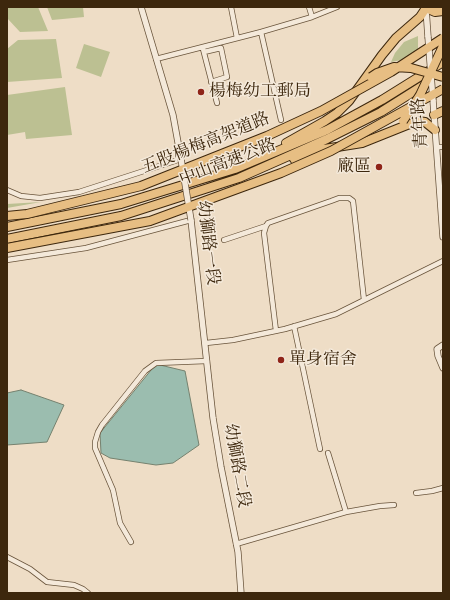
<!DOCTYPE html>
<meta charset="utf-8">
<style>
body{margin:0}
#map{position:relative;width:450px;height:600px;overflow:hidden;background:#eeddc6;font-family:"IM FELL Double Pica",serif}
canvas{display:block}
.frame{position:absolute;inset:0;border:8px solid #3d270d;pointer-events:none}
</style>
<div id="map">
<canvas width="450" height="600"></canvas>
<div class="frame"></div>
</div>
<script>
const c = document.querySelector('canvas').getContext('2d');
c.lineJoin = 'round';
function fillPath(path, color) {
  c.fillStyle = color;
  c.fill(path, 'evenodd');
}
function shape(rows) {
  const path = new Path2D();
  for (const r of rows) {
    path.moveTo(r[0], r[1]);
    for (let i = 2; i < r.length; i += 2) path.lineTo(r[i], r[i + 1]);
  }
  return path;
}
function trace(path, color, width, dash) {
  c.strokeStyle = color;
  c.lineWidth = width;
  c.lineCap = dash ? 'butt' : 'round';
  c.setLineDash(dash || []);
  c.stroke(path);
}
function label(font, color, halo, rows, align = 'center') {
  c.font = font + ' "IM FELL Double Pica","Noto Serif TC",serif';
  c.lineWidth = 3;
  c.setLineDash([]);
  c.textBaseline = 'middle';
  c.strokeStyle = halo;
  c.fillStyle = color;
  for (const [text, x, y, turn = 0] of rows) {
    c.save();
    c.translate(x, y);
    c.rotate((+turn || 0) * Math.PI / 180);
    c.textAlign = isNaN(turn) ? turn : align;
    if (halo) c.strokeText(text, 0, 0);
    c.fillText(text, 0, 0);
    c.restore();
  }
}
fillPath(shape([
 [7,7,38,7,48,31,20,32,7,18],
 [47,7,83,7,84,17,52,20],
 [418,36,418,50,407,59,391,62,395,53,404,42],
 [56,39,62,78,7,82,7,49,18,40],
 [84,44,110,52,101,77,76,68],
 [65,87,72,135,26,139,25,132,7,135,7,95],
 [41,202,7,208,7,204]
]), '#bcc092');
const water = shape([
 [156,364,185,371,199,445,173,463,156,465,110,458,101,453,100,433,156,364],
 [21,390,64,405,47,442,7,445,7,393,21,390]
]);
fillPath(water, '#9bbdaf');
trace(water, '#75816e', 1);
const minor = shape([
 [231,7,237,38],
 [309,7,312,17],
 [261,32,281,120],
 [203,49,217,103],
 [204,52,221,48,227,77,211,82],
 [156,59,261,32,312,17,337,7],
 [437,147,443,147],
 [7,190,21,196,40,198,79,192,181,159],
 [266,226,264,233,276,331],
 [224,240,266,226,268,223,331,201,339,198,349,198,353,201,364,300],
 [7,260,86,248,191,220],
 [294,326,320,449],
 [206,343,233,340,285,329,336,314,443,261],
 [328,453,346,512],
 [416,493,432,491,443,488],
 [131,542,120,523,113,490,95,448,95,442,98,432,102,425,145,371,156,363,207,361],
 [236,544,346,512,380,506,394,505],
 [7,557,30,569,47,582,74,585,83,589,88,593]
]);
const tertiary = shape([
 [141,7,173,115,181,159],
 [426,9,428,37],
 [433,100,443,237],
 [191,220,213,418,221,467,238,552,241,593],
 [443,345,437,349,438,356,443,368]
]);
const motorway = shape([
 [434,115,443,111],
 [286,143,325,121,337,113,349,101,382,55,396,38,420,17,426,8,435,12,443,11],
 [294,159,318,150,362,143,412,123,418,121,425,122,435,130],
 [7,227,121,204,235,169,327,130,382,100,443,62],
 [7,239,121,216,239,178,327,139,381,112,427,83]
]);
trace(minor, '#69543b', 6);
trace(tertiary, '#69543b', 7);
trace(motorway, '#3d270d', 10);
trace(minor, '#f4e9da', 4.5);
trace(tertiary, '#f4e9da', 5.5);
trace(motorway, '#e7be83', 8);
const tertiaryBridge = shape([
 [428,37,433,100],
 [181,159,191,220]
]);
const motorwayBridge = shape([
 [371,77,377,73,394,67,411,68,443,77],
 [403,121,420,95,443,46],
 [7,216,27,214,141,186,267,136,321,111,391,72,443,38],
 [7,248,150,221,281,173,331,151,443,89]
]);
trace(tertiaryBridge, '#69543b', 7, []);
trace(motorwayBridge, '#3d270d', 10, []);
trace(tertiaryBridge, '#f4e9da', 5.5);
trace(motorwayBridge, '#e7be83', 8);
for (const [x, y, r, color] of [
 [201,92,4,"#8f2418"],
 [379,167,4,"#8f2418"],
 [281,360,4,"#8f2418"]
]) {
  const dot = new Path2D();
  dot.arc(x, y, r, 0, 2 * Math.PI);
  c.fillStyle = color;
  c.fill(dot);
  trace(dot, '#f4e9da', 1.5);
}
label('17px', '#3d270d', '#f4e9da', [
 ["楊梅幼工郵局",209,92],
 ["廠區",371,167,"right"],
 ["單身宿舍",289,360]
], 'left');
label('17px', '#3d270d', '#f4e9da', [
 ["青年路",421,123,-94],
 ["五股楊梅高架道路",206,144,-22],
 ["中山高速公路",228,163,-21],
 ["幼獅路一段",207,243,83],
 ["幼獅路二段",236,466,80]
]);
</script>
